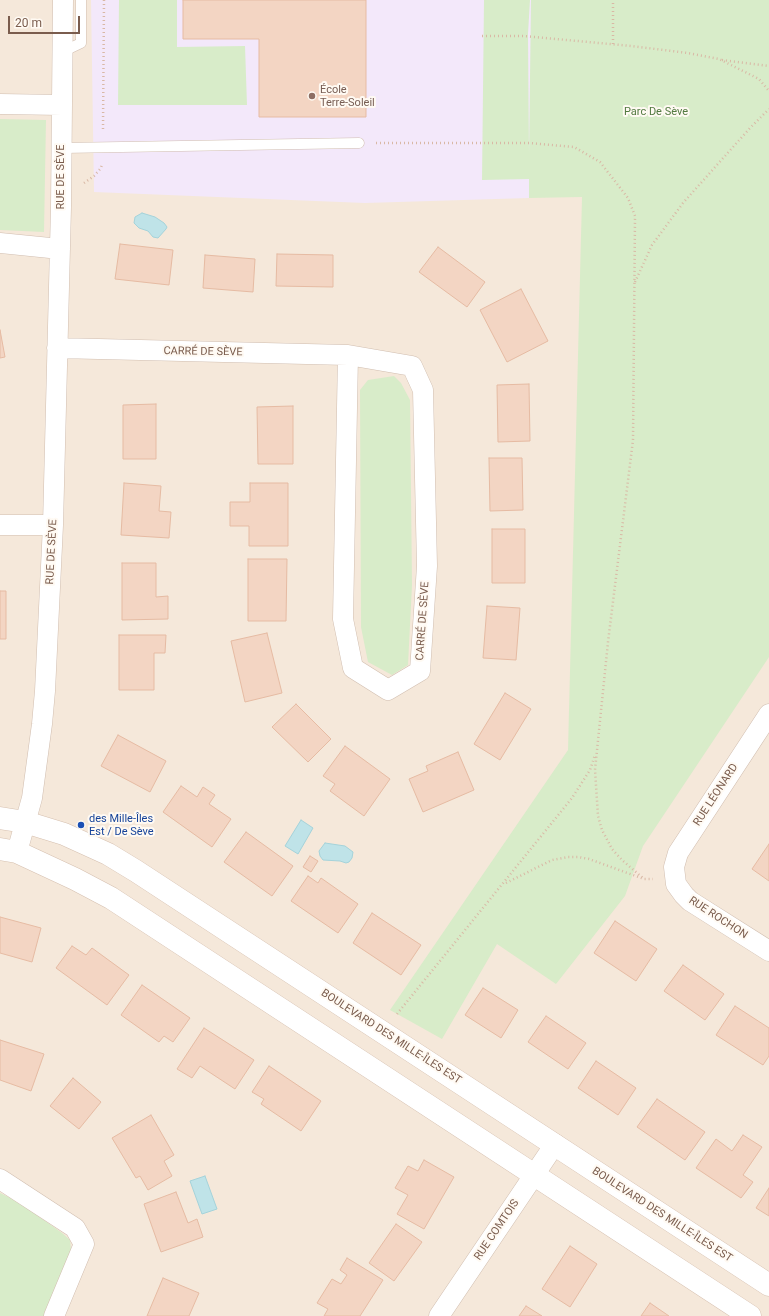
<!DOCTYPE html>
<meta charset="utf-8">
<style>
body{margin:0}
#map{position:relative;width:769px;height:1316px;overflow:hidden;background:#fdf6ec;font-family:Roboto,sans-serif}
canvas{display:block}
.scale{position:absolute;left:8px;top:16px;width:72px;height:18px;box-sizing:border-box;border:2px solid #7a5c4d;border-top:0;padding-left:5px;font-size:12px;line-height:14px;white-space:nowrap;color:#7a5c4d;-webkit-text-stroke:3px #fffaf3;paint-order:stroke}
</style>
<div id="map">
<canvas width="769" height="1316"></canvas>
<div class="scale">20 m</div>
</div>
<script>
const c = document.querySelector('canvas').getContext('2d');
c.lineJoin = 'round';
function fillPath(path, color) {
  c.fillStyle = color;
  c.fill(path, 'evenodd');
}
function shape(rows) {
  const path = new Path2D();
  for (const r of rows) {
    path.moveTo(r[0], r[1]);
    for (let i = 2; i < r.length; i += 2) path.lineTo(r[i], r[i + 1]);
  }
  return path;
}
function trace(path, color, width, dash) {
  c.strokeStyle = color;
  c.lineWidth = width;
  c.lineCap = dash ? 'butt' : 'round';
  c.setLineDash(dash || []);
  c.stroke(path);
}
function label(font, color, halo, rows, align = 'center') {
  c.font = font + ' Roboto,sans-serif';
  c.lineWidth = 4;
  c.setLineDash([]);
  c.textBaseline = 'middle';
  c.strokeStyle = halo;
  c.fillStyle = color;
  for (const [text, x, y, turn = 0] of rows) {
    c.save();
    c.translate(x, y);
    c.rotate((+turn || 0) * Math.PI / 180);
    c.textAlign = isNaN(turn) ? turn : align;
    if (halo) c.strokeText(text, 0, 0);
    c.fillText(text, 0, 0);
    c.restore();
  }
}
fillPath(shape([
 [0,0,769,0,769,1316,0,1316]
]), '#f5e8da');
fillPath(shape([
 [91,0,533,0,529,198,365,203,94,192]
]), '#f3e8fa');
fillPath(shape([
 [119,0,177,0,177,47,245,46,247,105,118,105],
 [484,0,530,0,528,34,529,154,531,0,769,0,769,657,643,846,625,896,556,984,497,944,442,1039,390,1010,568,750,582,197,529,198,529,179,482,180],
 [0,119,46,120,44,232,0,230],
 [394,376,401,383,410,400,412,585,408,665,392,675,368,662,361,627,360,390,368,380],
 [0,1193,19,1202,62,1233,70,1240,71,1250,44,1316,0,1316]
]), '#d8ecc9');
const water = shape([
 [142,213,155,217,164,223,167,227,166,229,158,238,153,237,148,231,139,228,134,223,135,217,142,213],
 [301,820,313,828,298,854,285,846,301,820],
 [325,843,345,846,353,852,352,858,349,862,346,863,340,861,323,860,320,856,319,851,325,843],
 [205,1176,217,1209,202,1214,190,1181,205,1176]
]);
fillPath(water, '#bfe3e8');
trace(water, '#a5d3da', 1);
const building = shape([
 [183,0,366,0,366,117,259,117,259,39,183,39,183,0],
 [120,244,173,250,169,285,115,279,120,244],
 [438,247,485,282,467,307,419,272,438,247],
 [277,254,333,255,333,287,276,286,277,254],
 [205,255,255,259,253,292,203,288,205,255],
 [521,289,548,341,507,362,480,310,521,289],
 [0,330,5,357,0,358,0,330],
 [529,384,530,441,498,442,497,385,529,384],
 [156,404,156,459,123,459,123,405,156,404],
 [293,406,293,464,258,464,257,407,293,406],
 [489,458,522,458,523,510,490,511,489,458],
 [124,483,161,486,159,511,171,512,169,538,121,535,124,483],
 [250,483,288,483,288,546,249,546,249,526,230,526,230,502,250,502,250,483],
 [492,529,525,529,525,583,492,583,492,529],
 [248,559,287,559,286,621,248,621,248,559],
 [122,563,156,563,156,597,168,596,168,619,122,620,122,563],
 [0,591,6,591,6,639,0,639,0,591],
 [487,606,520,608,516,660,483,658,487,606],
 [267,633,282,693,245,702,231,641,267,633],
 [119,635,166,635,165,653,154,653,154,690,119,690,119,635],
 [505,693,531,709,500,760,474,744,505,693],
 [296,704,331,739,308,762,272,727,296,704],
 [118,735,166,761,150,792,101,766,118,735],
 [345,746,390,779,364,816,330,791,335,784,323,776,345,746],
 [458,752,474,790,423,812,409,779,428,771,426,766,458,752],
 [181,786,197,797,203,787,215,795,209,804,231,819,212,847,163,812,181,786],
 [246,832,293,866,272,896,224,862,246,832],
 [769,844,769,881,752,869,769,844],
 [310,856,318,861,311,872,303,867,310,856],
 [308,876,318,883,321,878,358,904,338,933,291,901,308,876],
 [372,913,421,945,401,975,353,943,372,913],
 [0,917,41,928,32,962,0,953,0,917],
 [615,921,657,949,636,981,594,953,615,921],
 [72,946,86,955,92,948,129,975,107,1005,56,968,72,946],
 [683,965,724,994,705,1020,664,991,683,965],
 [142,985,190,1018,173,1042,164,1036,159,1042,121,1015,142,985],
 [483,988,518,1010,501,1038,465,1015,483,988],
 [735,1006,769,1028,769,1056,763,1065,716,1035,735,1006],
 [546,1016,586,1043,568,1069,528,1042,546,1016],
 [204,1028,254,1060,235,1089,200,1066,192,1078,177,1069,204,1028],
 [0,1040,44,1054,31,1091,0,1080,0,1040],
 [596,1061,636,1088,618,1115,578,1088,596,1061],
 [269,1066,321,1101,301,1131,261,1104,264,1099,252,1092,269,1066],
 [73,1078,101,1102,79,1129,50,1106,73,1078],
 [657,1099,705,1132,685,1160,637,1127,657,1099],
 [151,1115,174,1155,164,1161,172,1176,148,1190,140,1176,136,1178,112,1138,151,1115],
 [743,1135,762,1147,743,1175,753,1182,741,1198,696,1168,716,1139,732,1151,743,1135],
 [424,1160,454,1177,424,1229,397,1214,408,1195,395,1188,408,1166,418,1171,424,1160],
 [769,1188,769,1216,756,1208,769,1188],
 [176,1192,188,1223,197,1219,203,1237,161,1252,144,1204,176,1192],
 [396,1224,422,1242,394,1281,369,1263,396,1224],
 [570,1246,597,1264,570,1307,542,1289,570,1246],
 [347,1258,383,1280,360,1316,324,1316,328,1309,317,1303,332,1279,341,1284,347,1275,340,1270,347,1258],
 [163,1278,199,1293,189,1316,147,1316,163,1278],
 [650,1303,669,1316,641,1316,650,1303],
 [526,1306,542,1316,519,1316,526,1306]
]);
fillPath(building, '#f3d5c3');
trace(building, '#e6bba3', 1);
const lane = shape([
 [62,52,81,43,81,0],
 [62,148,359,143]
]);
const street = shape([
 [0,104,62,105],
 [0,243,60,249],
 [57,348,348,355,412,366,423,390,427,566,420,671,388,690,353,668,343,619,348,355],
 [0,525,53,525],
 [769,714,678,853,674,867,676,884,684,895,690,901,769,951],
 [17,852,32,798,42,724,45,691,53,525,61,207,63,0],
 [0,1179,75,1228,84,1244,54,1316],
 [439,1316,555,1144]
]);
const secondary = shape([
 [0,818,25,822,64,834,108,854,136,871,769,1285],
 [0,849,17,852,75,879,111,898,750,1316]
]);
trace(lane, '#d1beb0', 11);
trace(street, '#d1beb0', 21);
trace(secondary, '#d6c0b0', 23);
trace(shape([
 [482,36,524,36,631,46,688,53,719,59,759,79,769,91],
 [613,44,613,0],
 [722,60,769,66],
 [103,129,104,0],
 [376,143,529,143,574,147,600,162,628,198,635,216,633,440,608,642,595,770,598,816,602,830,612,849,622,860,644,879],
 [84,183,94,176,101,168,102,164],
 [635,282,652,245,683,203,750,128,769,109],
 [506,883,552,860,568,857,578,857,589,859,644,879,653,879],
 [397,1014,572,798,590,770,595,755]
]), '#d9b8a5', 2.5, [1, 3]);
trace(lane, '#fff', 10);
trace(street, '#fff', 20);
trace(secondary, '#fff', 22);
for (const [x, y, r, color] of [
 [312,96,4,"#8d6e63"],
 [81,825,4,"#1a4fb4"]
]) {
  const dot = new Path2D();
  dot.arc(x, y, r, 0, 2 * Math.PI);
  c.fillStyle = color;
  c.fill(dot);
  trace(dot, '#fffaf3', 1.5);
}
label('11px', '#785e54', '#fffaf3', [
 ["École",320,90],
 ["Terre-Soleil",320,103]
], 'left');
label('11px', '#537a41', '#fffaf3', [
 ["Parc De Sève",656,112]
]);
label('11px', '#7a5c4d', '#fffaf3', [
 ["RUE DE SÈVE",61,177,-90],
 ["CARRÉ DE SÈVE",203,352,1],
 ["RUE DE SÈVE",52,552,-87],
 ["CARRÉ DE SÈVE",423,621,-86],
 ["RUE LÉONARD",716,795,-57],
 ["RUE ROCHON",718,918,33],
 ["BOULEVARD DES MILLE-ÎLES EST",391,1037,33],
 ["BOULEVARD DES MILLE-ÎLES EST",662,1215,33],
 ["RUE COMTOIS",497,1230,-56]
]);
label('11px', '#164399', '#fffaf3', [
 ["des Mille-Îles",89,819],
 ["Est / De Sève",89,832]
], 'left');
</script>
